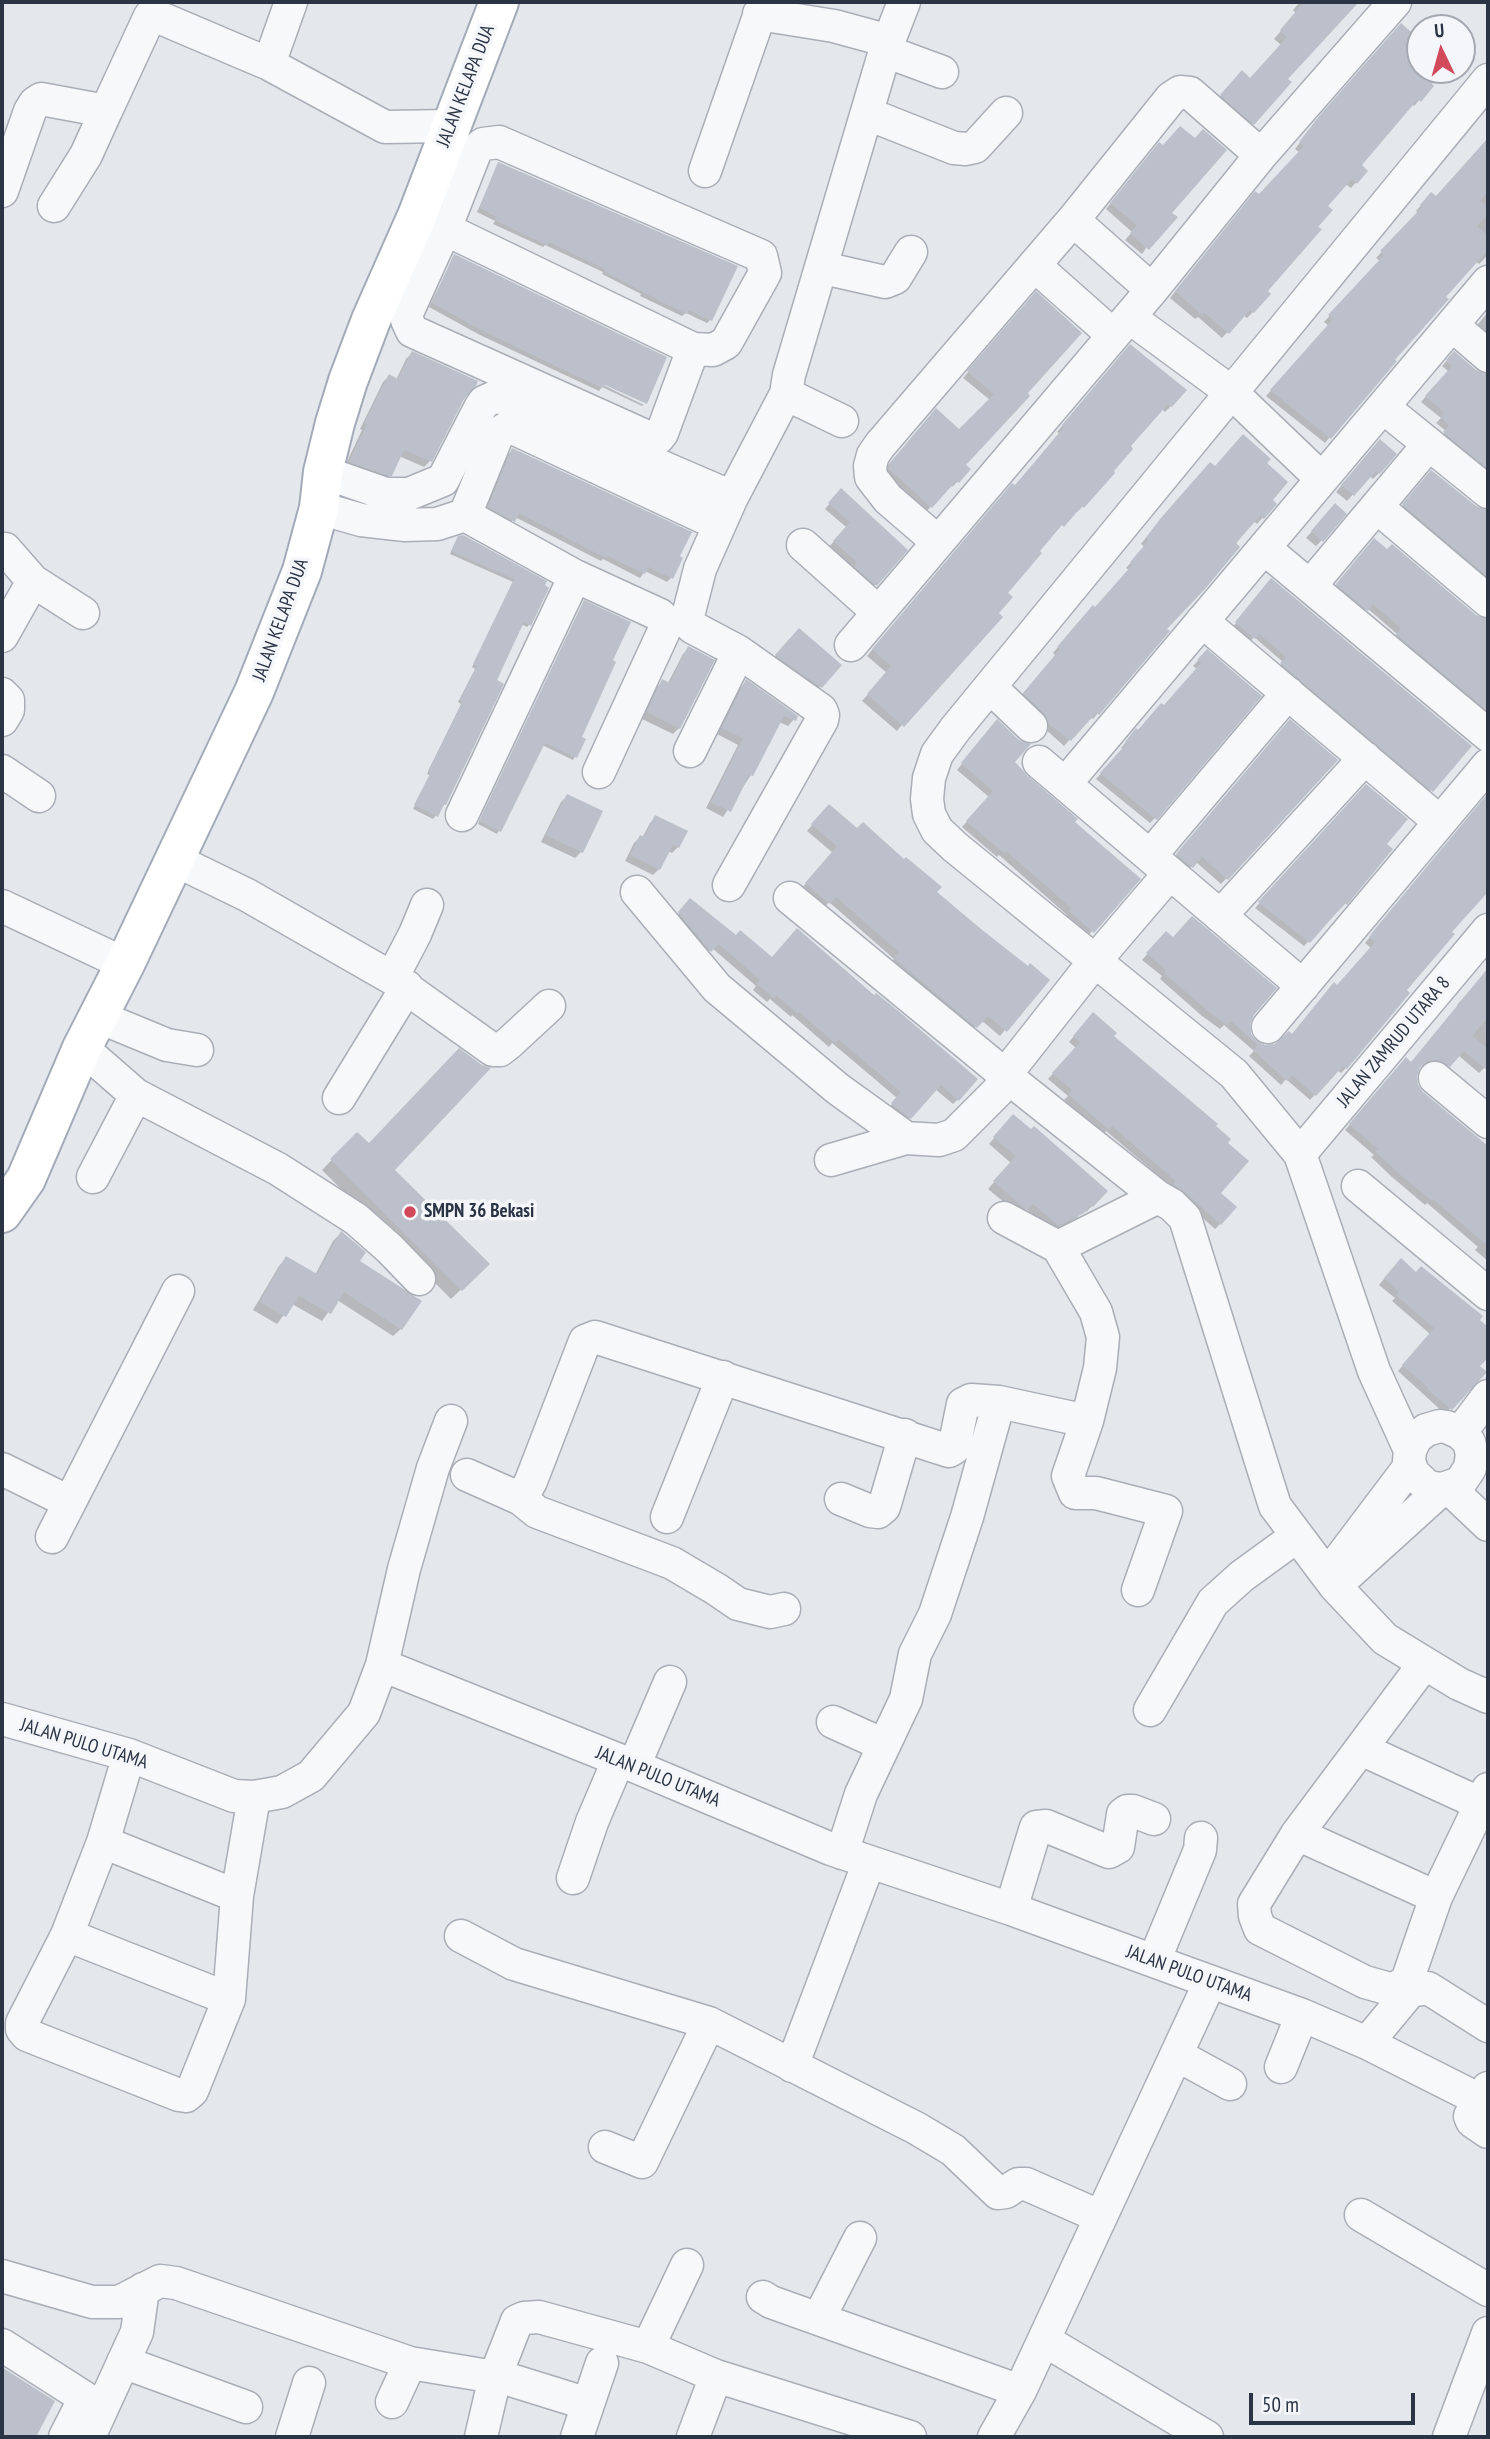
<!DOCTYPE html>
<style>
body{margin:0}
#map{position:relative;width:1490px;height:2439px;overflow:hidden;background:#e4e7ec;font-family:"PT Sans Narrow",sans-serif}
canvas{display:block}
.frame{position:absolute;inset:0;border:4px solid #2b3445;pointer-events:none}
.north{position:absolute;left:1406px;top:14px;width:70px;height:70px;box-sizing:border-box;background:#f4f6f9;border:2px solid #a4a8b1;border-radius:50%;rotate:355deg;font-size:19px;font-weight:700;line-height:28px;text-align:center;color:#2b3445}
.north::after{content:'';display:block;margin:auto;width:24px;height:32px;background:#d1495b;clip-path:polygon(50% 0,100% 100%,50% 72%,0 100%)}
.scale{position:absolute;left:1249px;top:2393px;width:166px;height:32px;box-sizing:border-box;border:4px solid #2b3445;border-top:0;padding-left:9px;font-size:21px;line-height:24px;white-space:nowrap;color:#2b3445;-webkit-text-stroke:5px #f4f6f9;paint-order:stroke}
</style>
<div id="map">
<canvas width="1490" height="2439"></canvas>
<div class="frame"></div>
<div class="north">U</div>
<div class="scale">50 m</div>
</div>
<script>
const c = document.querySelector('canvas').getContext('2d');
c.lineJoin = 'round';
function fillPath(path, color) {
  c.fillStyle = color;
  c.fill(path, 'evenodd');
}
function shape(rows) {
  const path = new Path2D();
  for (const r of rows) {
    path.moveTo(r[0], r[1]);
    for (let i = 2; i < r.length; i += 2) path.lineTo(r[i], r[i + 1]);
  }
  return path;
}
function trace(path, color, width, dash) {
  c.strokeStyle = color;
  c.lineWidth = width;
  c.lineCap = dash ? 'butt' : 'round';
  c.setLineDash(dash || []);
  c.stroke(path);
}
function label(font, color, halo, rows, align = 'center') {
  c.font = font + ' "PT Sans Narrow",sans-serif';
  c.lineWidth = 7;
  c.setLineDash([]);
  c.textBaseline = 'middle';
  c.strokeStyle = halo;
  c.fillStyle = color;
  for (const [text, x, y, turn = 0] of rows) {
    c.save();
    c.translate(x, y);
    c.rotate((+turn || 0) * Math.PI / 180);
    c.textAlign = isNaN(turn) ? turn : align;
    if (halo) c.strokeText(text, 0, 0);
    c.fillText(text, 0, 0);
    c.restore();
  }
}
fillPath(shape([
 [1300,2,1356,2,1286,79,1246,131,1214,103,1235,80,1250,80,1281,45,1274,39,1296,13,1293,10],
 [1420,43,1420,70,1441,70,1429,84,1432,86,1414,106,1412,104,1359,166,1366,171,1351,188,1345,184,1326,206,1265,291,1269,294,1253,312,1247,318,1243,315,1222,338,1198,317,1195,319,1170,298,1250,199,1259,197,1300,153,1295,149,1315,123],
 [1488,138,1488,255,1479,264,1475,261,1325,443,1266,396,1329,326,1324,322,1380,261,1376,258,1418,213,1416,211,1431,194,1436,198],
 [1195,140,1170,213,1142,254,1125,240,1132,232,1106,209,1154,150],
 [499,164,710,320,707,323,686,313,682,316,640,296,641,294,602,274,603,272,545,245,543,247,493,224,495,221,477,212],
 [454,256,598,379,597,382,644,405,642,406,602,387,599,391,480,335,429,307],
 [1031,299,1080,333,964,465,957,482,952,487,950,485,926,512,884,474,889,464,930,416,959,431,990,400,963,378],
 [1488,312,1488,343,1474,329],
 [1125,352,1171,406,1165,412,1162,409,1128,447,1083,506,1077,512,1076,511,1055,530,897,731,862,701,887,673,867,656,1007,491,1014,487,1059,433,1057,432],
 [412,353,462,399,430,461,424,467,399,456,390,475,384,481,344,468,362,430,360,429,383,382,389,376,396,380,406,359],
 [1454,353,1483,376,1488,375,1488,477,1440,438,1446,431,1436,423,1441,418,1421,402,1448,371,1442,366],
 [1374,447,1379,473,1373,479,1370,476,1347,501,1336,492],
 [513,450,681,559,671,578,667,582,645,571,640,578,603,559,601,561,515,517,509,525,485,511,508,454],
 [1264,463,1270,500,1275,504,1257,524,1254,521,1098,713,1093,719,1090,717,1064,746,1044,728,1018,699,1056,656,1053,653,1075,627,1095,609,1129,570,1126,568,1145,547,1141,544,1155,526,1215,468],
 [1427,477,1476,508,1488,511,1488,586,1399,510],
 [841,491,905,550,871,590,850,572,853,568,829,547,846,527,825,509],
 [1329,512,1322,540,1316,546,1306,538],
 [456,541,544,582,530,624,527,627,521,624,494,681,501,684,445,804,433,819,413,809,430,775,427,774,461,704,458,702,475,669,472,667,513,582,450,554],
 [1370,545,1476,617,1488,621,1488,720,1392,640,1397,634,1367,608,1361,614,1332,590],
 [1267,584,1431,790,1427,795,1278,668,1283,662,1254,637,1250,642,1233,627],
 [584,602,580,738,584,740,573,760,542,745,497,834,478,824],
 [793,636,820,687,814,693,770,662],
 [689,648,679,728,673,734,642,719,657,687,663,681,668,683,683,654],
 [1207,651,1155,818,1150,823,1096,779,1123,749,1121,748,1131,736,1164,707,1197,669,1193,666],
 [746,682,796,717,788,726,779,722,751,775,723,817,706,808,738,745,717,734,740,688],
 [992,727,1013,762,1073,823,1092,931,1087,937,1064,918,1067,915,999,855,997,857,962,827,989,797,957,770],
 [1284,727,1336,760,1221,884,1196,862,1186,872,1172,860],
 [1366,786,1384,844,1391,850,1345,904,1304,946,1255,908],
 [1488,795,1488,888,1450,932,1405,990,1408,993,1346,1068,1341,1073,1337,1070,1310,1100,1286,1079,1281,1085,1249,1056,1254,1051,1224,1025,1220,1029,1202,1016,1160,979,1162,976,1142,960,1161,938,1252,1014,1248,1024,1249,1035,1255,1042,1264,1047,1274,1046,1292,1036,1371,948,1365,943],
 [567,796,581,852,575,858,541,842,561,802],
 [823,812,935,892,1005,1030,1000,1036,981,1020,970,1033,889,964,894,959,829,902,823,909,801,889,833,853,807,831],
 [656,817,678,847,672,853,668,851,659,869,653,875,625,861,634,843,640,837,642,838,650,823],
 [690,900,736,937,771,959,874,997,958,1099,953,1104,935,1089,905,1123,888,1109,897,1098,832,1043,829,1047,792,1015,791,1017,770,999,767,1002,753,990,756,986,712,948,705,955,674,919],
 [1488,970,1488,1064,1479,1073,1458,1055,1443,1071,1433,1065,1421,1066,1415,1075,1416,1086,1422,1093,1488,1148,1488,1261,1475,1250,1478,1247,1427,1203,1425,1205,1392,1177,1371,1157,1374,1155,1345,1130,1401,1064,1411,1064,1459,1007,1457,1005],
 [1088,1020,1112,1036,1214,1126,1226,1143,1218,1193,1220,1224,1215,1229,1179,1197,1172,1187,1106,1131,1103,1134,1064,1100,1068,1096,1048,1079,1076,1048,1069,1042],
 [1007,1123,1092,1206,1086,1212,1084,1210,1076,1219,1052,1231,1026,1209,1020,1215,1017,1213,988,1189,1011,1163,989,1144],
 [357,1134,487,1264,451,1299,322,1170],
 [341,1233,401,1329,393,1336,337,1300,322,1321,292,1304,277,1324,253,1310,279,1266,286,1258,315,1275,333,1241],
 [1395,1266,1416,1274,1488,1329,1488,1355,1478,1367,1484,1372,1445,1414,1398,1371,1430,1334,1392,1301,1395,1298,1379,1285],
 [4,2370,52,2401,34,2437,2,2437,2,2372]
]), '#0003');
fillPath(shape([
 [1304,2,1359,2,1288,79,1292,82,1254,125,1220,95,1242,70,1250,78,1287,37,1280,30],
 [1401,23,1420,40,1420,70,1444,70,1432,84,1434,86,1421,102,1418,99,1362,165,1368,171,1357,184,1352,179,1328,206,1333,210,1318,227,1322,229,1268,291,1271,294,1254,313,1250,310,1229,334,1204,312,1202,315,1175,291,1255,191,1259,194,1304,146,1299,142,1320,115],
 [1180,126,1195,138,1203,129,1227,150,1172,213,1178,217,1149,250,1130,233,1137,225,1110,203,1159,142,1163,145],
 [1488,138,1488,191,1480,201,1488,207,1488,214,1477,226,1488,236,1488,250,1446,297,1449,299,1395,360,1397,361,1331,439,1270,390,1333,319,1328,315,1384,255,1380,251,1422,207,1420,205,1431,192,1436,196],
 [498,162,738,266,712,321,689,310,687,314,662,302,604,271,605,269,549,242,547,245,523,234,495,220,497,217,479,208],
 [454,254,667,357,647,404,605,385,603,388,574,375,467,323,467,322,432,303],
 [1036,291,1082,333,1028,393,1030,396,966,465,971,469,959,483,956,481,932,508,889,469,890,463,936,408,959,429,994,394,967,371],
 [1130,344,1187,390,1172,407,1168,404,1131,446,1133,449,1114,471,1115,473,1084,508,1082,506,1064,527,1062,525,1040,551,1042,553,1008,593,1013,597,999,613,1003,617,904,727,867,694,891,666,872,649,1012,483,1015,485,1051,443,1064,427,1062,425],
 [412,351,478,381,476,386,464,399,432,462,404,450,392,476,389,476,349,462,367,424,364,423,389,374,398,379],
 [1454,351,1476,370,1488,374,1488,469,1443,432,1449,425,1440,417,1444,412,1425,396,1452,366,1446,360],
 [1243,434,1271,459,1267,463,1288,482,1273,500,1277,504,1264,519,1260,516,1236,543,1240,547,1205,589,1167,629,1170,631,1099,715,1097,712,1071,741,1049,724,1044,713,1023,693,1060,649,1057,647,1080,620,1093,605,1095,607,1133,564,1130,562,1149,540,1146,538,1160,519,1210,462,1215,466],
 [1380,439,1397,454,1380,474,1376,471,1354,496,1341,485],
 [512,448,692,532,680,556,683,558,673,579,649,567,645,574,608,556,606,558,519,513,515,522,488,507],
 [1431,470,1476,506,1488,510,1488,577,1402,504],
 [841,488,908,550,877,586,854,566,857,562,833,541,850,522,828,503],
 [1335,503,1347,514,1323,542,1311,531],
 [463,535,547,581,545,585,549,588,531,626,524,622,497,680,504,684,446,805,444,804,438,817,414,805,431,772,428,771,463,701,460,699,477,666,473,664,514,579,451,551,458,536],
 [1374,538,1387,549,1392,544,1476,615,1488,619,1488,711,1396,634,1401,628,1373,604,1368,611,1336,584],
 [1271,578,1472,746,1433,792,1280,663,1286,657,1259,634,1255,639,1235,622],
 [584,600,631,622,613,660,616,662,582,737,586,739,577,758,545,743,501,832,479,821],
 [799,628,842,665,822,688,775,655],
 [688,646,715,660,680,729,647,712,662,679,670,683],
 [1207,649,1262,696,1157,820,1100,773,1127,743,1125,742,1136,728,1138,730,1161,703,1164,705,1201,663,1197,660],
 [746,679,798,716,796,721,784,716,753,776,749,775,731,812,711,802,743,738,722,728],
 [997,719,1019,740,1031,744,1015,762,1027,775,1078,819,1075,822,1141,879,1094,933,1069,911,1071,908,1050,889,1006,851,1004,853,966,821,993,791,961,763],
 [1290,719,1338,760,1228,880,1202,857,1193,868,1176,854],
 [1366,784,1408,819,1387,844,1393,849,1347,905,1345,903,1310,943,1258,902],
 [1488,793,1488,892,1452,932,1455,934,1407,990,1410,993,1347,1069,1343,1066,1316,1096,1292,1075,1287,1081,1253,1050,1258,1045,1231,1021,1227,1025,1208,1011,1164,973,1166,970,1146,953,1166,931,1173,937,1192,916,1277,988,1254,1015,1250,1024,1251,1034,1257,1041,1265,1045,1275,1044,1289,1031,1292,1034,1334,982,1337,985,1375,942,1369,937,1375,929],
 [567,794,603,811,583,853,546,835],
 [829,804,857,828,863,822,904,859,906,857,942,887,937,892,981,929,1028,966,1030,963,1050,980,1007,1032,988,1016,977,1028,894,958,899,952,836,897,830,904,805,883,837,846,811,824],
 [655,815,688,831,679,848,673,845,660,870,630,855,640,835,644,837],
 [690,898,736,935,740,930,772,957,797,928,874,995,876,993,896,1009,978,1079,959,1101,941,1085,911,1119,891,1103,901,1092,838,1039,835,1043,799,1012,797,1013,776,995,774,998,757,984,760,980,719,944,711,952,678,912],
 [1488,968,1488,1017,1472,1036,1488,1049,1488,1071,1464,1051,1450,1067,1439,1060,1428,1061,1420,1067,1417,1076,1418,1085,1423,1092,1488,1146,1488,1246,1433,1199,1432,1201,1397,1172,1375,1151,1378,1149,1349,1124,1406,1057,1411,1062],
 [1093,1012,1117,1033,1114,1036,1218,1124,1216,1126,1231,1139,1228,1143,1249,1161,1221,1193,1237,1207,1221,1225,1185,1192,1173,1184,1176,1181,1112,1126,1109,1130,1068,1094,1072,1090,1052,1073,1080,1042,1073,1036],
 [459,1048,482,1065,491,1068,395,1170,490,1264,462,1291,330,1159,357,1132,369,1143],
 [1013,1114,1031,1129,1034,1126,1108,1191,1093,1207,1091,1205,1084,1213,1059,1226,1033,1204,1027,1210,1023,1207,993,1181,1016,1156,993,1137],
 [341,1231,366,1252,360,1261,422,1301,402,1330,344,1292,331,1314,299,1296,286,1317,260,1302,286,1256,317,1274],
 [1401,1258,1416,1272,1421,1266,1483,1316,1480,1320,1488,1327,1488,1358,1480,1366,1487,1372,1452,1410,1427,1389,1428,1387,1402,1365,1434,1328,1396,1295,1399,1292,1384,1278],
 [3,2368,55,2401,36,2437,2,2437]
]), '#bbc0ca');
const minor = shape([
 [759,14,834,26,889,41],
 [885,51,942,72],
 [269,64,291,2],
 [868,114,954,148,966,149,975,147,1006,113],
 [705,171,764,2],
 [2,191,30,111,35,103,41,99,106,111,150,16,156,16,269,64,385,127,450,126],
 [54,206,86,155,106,111],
 [417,216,430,221,445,229,693,349,713,350,726,343,765,273,761,256,499,142,483,144,476,150,445,229,407,313,407,320,412,331,652,439,658,438,662,433,693,349],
 [1073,220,1152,290],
 [1034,265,1113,335],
 [823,268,885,282,895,278,911,252],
 [1129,317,1231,392,1322,479],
 [1452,325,1488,356],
 [786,394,842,421],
 [1383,407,1488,492],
 [323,472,386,494,409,494,443,480,480,408,484,402,497,396,732,497],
 [319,508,361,520,405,525,437,524,465,515,575,576,660,615,666,621,664,631,599,772],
 [1378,508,1488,601],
 [465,515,498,434,505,429,515,429,703,517],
 [938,542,888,499,871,477,870,466,873,455,880,445,1073,220,1171,98,1180,92,1190,93,1261,155],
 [803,545,878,612],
 [1264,548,1488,735],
 [33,581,83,613],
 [1310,586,1429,444],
 [1202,621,1440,822],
 [2,636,33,581,5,549],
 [851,645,1152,290,1261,155,1395,2],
 [990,687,1031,726],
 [2,694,8,700,8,710,2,720],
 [690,751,739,652],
 [1039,762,1303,986],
 [2,771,39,796],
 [1065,784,1488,282],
 [462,815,575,576],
 [1150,856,1288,693],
 [175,860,247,895,392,978,493,1050,500,1050,509,1043,549,1006],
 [729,885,822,720,823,715,821,710,739,652,692,627,687,622,689,612,700,569,732,497,786,394,789,375,885,51,904,2],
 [637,892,717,988,838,1089,906,1138],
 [790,898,1021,1088,1158,1197,1172,1205,1185,1218,1275,1506,1335,1586,1385,1639,1459,1684,1488,1697],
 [2,906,125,964],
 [1220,916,1365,758],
 [392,978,415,934,427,905],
 [99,1017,167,1045,197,1050],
 [1268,1027,1488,765],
 [82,1048,136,1095,93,1177],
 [1435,1078,1488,1122],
 [136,1095,278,1169,356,1219,390,1249,419,1279],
 [339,1098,407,987],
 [1300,1154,1488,930],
 [831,1160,906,1138,939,1140,954,1135,999,1090,1005,1075,1094,962,1170,873],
 [1358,1186,1488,1294],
 [1004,1218,1058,1247],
 [1460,1433,1488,1396],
 [1410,1450,1416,1438,1426,1430,1440,1426,1447,1427,1460,1433,1469,1442,1472,1454,1470,1468,1460,1483,1442,1489,1428,1487,1413,1473,1409,1461,1410,1450,1374,1371,1300,1154,1234,1074,955,847,937,830,929,814,927,799,929,778,937,754,956,728,1488,80],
 [2,1469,69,1502],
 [467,1475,521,1499,531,1481,585,1341,595,1337,949,1451,954,1448,963,1404,971,1400,999,1402,1087,1421],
 [1449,1488,1488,1525],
 [521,1499,537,1512,672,1563,716,1589,738,1604,770,1612,784,1609],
 [841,1499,870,1511,878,1512,884,1507,905,1435],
 [667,1517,723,1377],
 [52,1537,178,1291],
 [1330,1572,1410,1466],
 [1335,1586,1442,1489],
 [1138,1590,1166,1511,1096,1493,1075,1493,1068,1476,1087,1421,1100,1368,1103,1337,1096,1312,1058,1247,1158,1197],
 [1424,1664,1297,1834,1254,1904,1255,1916,1260,1929,1365,1982,1393,1990,1407,1981,1436,1897,1488,1789],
 [382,1665,404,1569,433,1468,451,1421],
 [1150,1710,1213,1602,1242,1576,1297,1536],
 [2,1719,129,1755,234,1796,254,1797,282,1792,311,1776,364,1713,382,1665,634,1766,831,1849,1011,1909,1302,2015,1367,2043],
 [833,1722,884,1745],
 [1361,1749,1481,1804],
 [129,1755,103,1842,67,1935,22,2023,22,2029,27,2035,179,2095,186,2096,192,2091,229,1999,237,1896,254,1797],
 [634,1766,670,1682],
 [1297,1834,1436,1897],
 [103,1842,237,1896],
 [842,1853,861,1794,906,1699,915,1654,935,1614,967,1517,999,1402],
 [573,1878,592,1822,618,1761],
 [1011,1909,1036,1827,1046,1826,1109,1852,1118,1847,1123,1814,1127,1811,1133,1811,1154,1819],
 [67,1935,229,1999],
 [461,1936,514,1964,709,2023,916,2128,953,2150,998,2193,1006,2192,1018,2184,1026,2184,1101,2217],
 [1154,1961,1200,1850,1201,1838],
 [1177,2055,1230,2084],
 [792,2066,869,1862],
 [1281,2067,1302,2015],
 [1488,2088,1470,2116,1472,2121,1488,2132],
 [1480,2100,1367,2043,1410,1991,1428,1988,1488,2026],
 [605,2147,642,2162,709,2023],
 [1361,2215,1488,2290],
 [2,2276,92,2302,119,2302,160,2281,176,2283,410,2363,495,2377],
 [763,2297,771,2302,1020,2391],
 [819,2318,860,2238],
 [1044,2340,1207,2437],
 [2,2345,85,2398,65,2437],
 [648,2347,687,2265],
 [123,2362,246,2407],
 [514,2381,588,2404],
 [392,2402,410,2363],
 [89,2437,137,2332,143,2289],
 [292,2437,309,2383],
 [481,2437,495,2377,517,2321,524,2318,539,2317,648,2347,716,2376,910,2437],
 [577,2437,602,2363],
 [693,2437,716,2376],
 [994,2437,1020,2391,1210,1982],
 [1449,2437,1488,2333]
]);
const major = shape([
 [2,1213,26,1179,82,1048,125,964,254,692,302,571,319,508,323,472,335,423,348,381,371,320,417,216,499,2]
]);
trace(minor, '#a9aeb7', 35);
trace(major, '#a3abb8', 42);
trace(minor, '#f7f8fa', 32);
trace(major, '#fff', 38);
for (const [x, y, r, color] of [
 [410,1212,7,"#d1495b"]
]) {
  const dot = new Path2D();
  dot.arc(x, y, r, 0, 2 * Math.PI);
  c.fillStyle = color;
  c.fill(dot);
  trace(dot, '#f4f6f9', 2.5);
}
label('19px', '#2b3445', '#f4f6f9', [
 ["JALAN KELAPA DUA",466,86,-69],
 ["JALAN KELAPA DUA",281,620,-70],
 ["JALAN ZAMRUD UTARA 8",1394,1042,-50],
 ["JALAN PULO UTAMA",84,1744,17],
 ["JALAN PULO UTAMA",658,1777,22],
 ["JALAN PULO UTAMA",1189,1974,20]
]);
label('bold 19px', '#2b3445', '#f4f6f9', [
 ["SMPN 36 Bekasi",424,1212]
], 'left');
</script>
